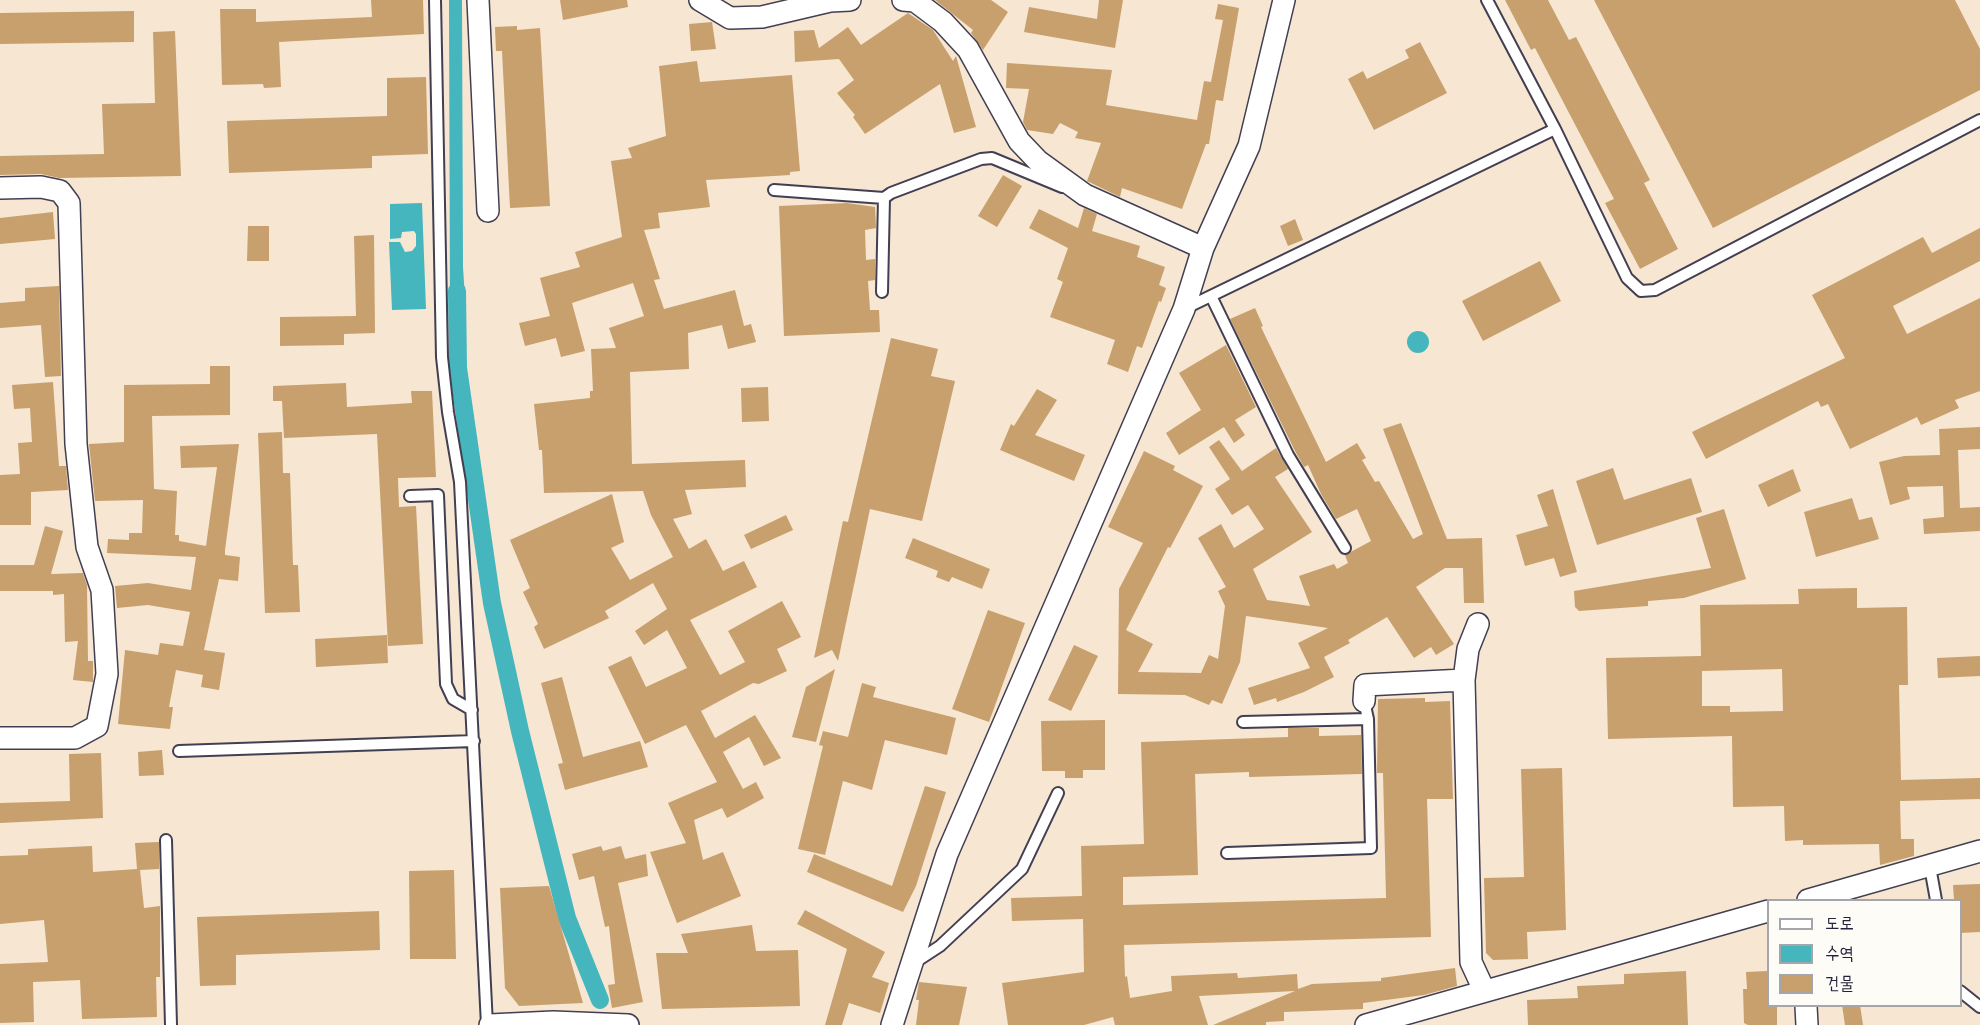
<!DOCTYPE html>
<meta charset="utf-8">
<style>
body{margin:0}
#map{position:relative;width:1980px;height:1025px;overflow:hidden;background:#f7e6d1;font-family:"Gochi Hand","Poor Story",sans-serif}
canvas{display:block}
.legend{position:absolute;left:1767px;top:899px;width:195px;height:108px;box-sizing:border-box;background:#fdfcf7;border:2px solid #a5a5ac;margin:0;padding:8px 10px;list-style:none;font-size:18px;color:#22223b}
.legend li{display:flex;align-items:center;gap:12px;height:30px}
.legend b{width:30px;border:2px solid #a5a5ac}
</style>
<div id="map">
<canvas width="1980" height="1025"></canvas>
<ul class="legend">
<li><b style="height:8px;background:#fff"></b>도로</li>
<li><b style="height:16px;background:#45b5be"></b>수역</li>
<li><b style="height:16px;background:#c7a06d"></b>건물</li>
</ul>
</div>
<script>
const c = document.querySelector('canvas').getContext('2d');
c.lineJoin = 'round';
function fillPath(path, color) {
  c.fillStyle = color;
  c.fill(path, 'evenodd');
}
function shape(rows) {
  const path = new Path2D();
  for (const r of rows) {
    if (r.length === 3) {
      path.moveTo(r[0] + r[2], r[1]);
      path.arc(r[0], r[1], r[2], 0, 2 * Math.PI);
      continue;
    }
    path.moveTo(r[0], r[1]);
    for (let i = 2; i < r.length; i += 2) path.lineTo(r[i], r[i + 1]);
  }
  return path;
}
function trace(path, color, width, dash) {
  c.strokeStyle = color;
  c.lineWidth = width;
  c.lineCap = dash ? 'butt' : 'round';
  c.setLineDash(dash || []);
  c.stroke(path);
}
fillPath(shape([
 [449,0,462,0,463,267,466,314,450,315],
 [422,203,426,309,392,310,389,242,400,242,405,252,412,251,416,246,416,234,414,231,402,232,401,238,390,239,390,204],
 [1418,342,11]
]), '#45b5be');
trace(shape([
 [457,291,458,368,492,603,520,731,567,918,600,1000]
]), '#45b5be', 18);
fillPath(shape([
 [371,0,423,0,424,34,279,42,281,87,264,88,263,84,222,85,220,9,256,9,256,22,372,17],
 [560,0,627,0,628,7,563,20],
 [935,0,991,0,1008,12,983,50,971,33,973,30],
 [1099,0,1123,0,1115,48,1024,32,1029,7,1097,19],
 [1505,0,1548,0,1569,40,1576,37,1650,180,1644,183,1678,249,1640,269,1605,203,1614,199,1535,48,1531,50],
 [1594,0,1955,0,1980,49,1980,90,1713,228],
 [1218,4,1239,8,1223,101,1216,100,1209,144,1206,144,1182,209,1122,188,1120,197,1087,181,1101,143,1075,138,1078,132,1060,123,1053,134,1027,130,1023,122,1029,89,1006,88,1007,63,1112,70,1106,105,1197,120,1204,81,1211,82,1223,20,1215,19],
 [134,11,134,42,0,44,0,13],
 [908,13,933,30,953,61,956,56,976,127,954,133,940,84,865,134,853,117,855,115,837,93,854,80,839,59,795,62,794,31,814,30,819,48,848,27,861,45],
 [712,22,716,49,691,51,689,24],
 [517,26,517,30,540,28,550,206,510,208,502,51,496,51,495,27],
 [175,31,181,176,59,178,41,174,0,175,0,156,104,154,102,104,155,103,153,32],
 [1420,42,1447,93,1374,130,1348,79,1363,71,1367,79,1409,58,1405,50],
 [697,61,700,82,792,75,800,171,790,172,790,175,706,180,710,207,658,213,660,228,644,230,660,279,654,280,664,309,735,290,744,326,751,324,756,342,728,349,722,325,688,333,689,369,630,372,632,464,745,460,746,487,685,490,692,514,673,519,689,549,706,539,723,571,744,561,757,587,690,620,720,675,745,662,728,631,782,601,801,637,777,649,787,671,759,684,753,683,701,711,715,738,755,715,781,758,764,766,749,737,723,752,743,789,756,782,764,798,727,818,722,808,694,820,703,860,723,852,741,896,677,923,650,852,686,843,668,803,717,782,686,725,645,744,608,667,631,656,646,687,687,668,667,630,644,645,635,631,667,609,653,583,605,611,609,618,544,649,534,627,538,624,523,592,530,588,510,540,612,494,624,542,611,548,630,580,673,557,651,515,643,491,544,493,542,450,539,450,534,404,590,398,590,391,593,391,591,349,616,348,609,328,644,316,633,283,572,303,585,351,561,357,556,338,525,346,519,323,550,316,540,278,580,267,575,252,622,237,611,161,632,158,628,148,666,136,659,66],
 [426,77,428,154,372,156,372,168,229,173,227,121,387,116,387,78],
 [1003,175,1022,186,997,227,978,216],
 [847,203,875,207,876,228,865,230,866,260,875,259,875,280,868,281,870,310,879,310,880,332,784,336,779,206],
 [1084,208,1097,214,1092,231,1140,246,1137,257,1165,267,1159,285,1166,288,1161,302,1159,301,1142,348,1137,346,1128,372,1107,364,1115,340,1050,317,1063,282,1057,279,1068,248,1029,228,1039,209,1078,228],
 [53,212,55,239,0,244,0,218],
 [1295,219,1303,240,1288,246,1280,226],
 [248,226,269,226,269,261,247,261],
 [1980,228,1980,261,1893,306,1907,334,1980,298,1980,391,1955,400,1959,408,1921,425,1917,417,1850,449,1828,404,1821,407,1818,401,1706,459,1692,432,1845,358,1812,295,1923,237,1932,253],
 [374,235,375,333,344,334,344,345,280,346,280,317,356,316,354,236],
 [1540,261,1561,301,1483,341,1462,301],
 [59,286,61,376,45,377,41,325,0,328,0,303,25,301,25,288],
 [1255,308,1263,326,1261,327,1326,462,1357,443,1366,458,1362,460,1375,482,1379,481,1413,539,1423,534,1383,429,1401,423,1447,539,1482,538,1484,603,1464,603,1463,568,1445,568,1416,587,1454,644,1436,655,1431,647,1414,658,1387,617,1348,640,1350,643,1324,657,1334,677,1304,692,1277,702,1276,698,1254,705,1248,688,1310,668,1298,643,1328,628,1246,616,1240,662,1222,704,1212,700,1209,705,1185,695,1118,694,1119,589,1143,543,1108,527,1144,451,1175,466,1173,470,1203,486,1170,548,1168,547,1126,630,1153,644,1138,672,1201,673,1209,655,1218,659,1225,606,1218,591,1226,587,1198,538,1221,524,1234,548,1264,529,1248,505,1232,515,1215,489,1230,479,1209,447,1219,440,1242,471,1276,448,1288,469,1275,477,1312,532,1253,569,1267,600,1310,606,1299,576,1334,564,1337,569,1348,563,1345,555,1371,541,1357,509,1336,519,1321,494,1308,465,1304,467,1295,451,1230,319],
 [891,338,938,349,931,376,955,381,922,521,870,509,838,661,832,650,814,658,843,521,848,522],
 [1226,345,1256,407,1235,420,1245,435,1234,443,1224,427,1179,455,1166,433,1201,410,1179,373],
 [210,366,230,366,230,415,152,416,154,489,177,491,175,535,179,535,179,541,206,546,217,467,181,468,180,446,239,444,225,550,225,555,240,557,238,581,219,579,204,650,225,653,219,690,201,687,203,675,176,670,169,707,173,707,170,729,118,724,125,650,158,655,160,643,183,646,190,612,148,605,117,608,115,586,148,583,191,590,196,557,107,553,108,539,129,540,129,533,142,533,143,500,95,501,89,444,124,442,124,385,210,384],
 [53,382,59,466,66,466,68,490,31,492,31,525,0,525,0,475,20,474,18,443,32,442,30,408,14,409,12,385],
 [346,383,347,407,412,403,411,391,432,391,436,477,398,478,399,507,416,506,423,644,388,646,377,434,284,438,282,401,273,401,273,386],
 [768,387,769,421,742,422,741,388],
 [1037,389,1057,400,1035,435,1085,455,1074,481,1000,450,1011,424,1014,426],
 [1980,427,1980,449,1958,450,1960,508,1980,507,1980,531,1924,534,1923,519,1944,517,1943,486,1907,487,1910,499,1890,505,1879,462,1904,456,1940,455,1939,429],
 [282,432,283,473,290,473,293,565,298,565,300,612,265,613,258,433],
 [1613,468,1624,500,1691,478,1702,512,1597,545,1576,481],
 [1793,469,1801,491,1768,507,1758,485],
 [1553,489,1577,572,1560,577,1554,558,1525,566,1516,535,1548,526,1537,495],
 [1852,498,1859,520,1872,517,1879,539,1816,557,1804,512],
 [1724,509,1746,579,1684,598,1648,601,1648,606,1579,611,1575,607,1574,591,1711,568,1696,518],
 [786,515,793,530,751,549,744,535],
 [45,526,63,531,51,574,83,573,87,585,88,661,93,661,93,682,73,680,78,641,65,642,64,594,53,595,53,591,0,591,0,565,34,565],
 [913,538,990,569,982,589,952,577,949,582,936,577,938,571,905,558],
 [1857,588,1857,608,1907,607,1908,685,1899,685,1901,780,1980,778,1980,799,1900,801,1901,839,1914,839,1914,856,1880,865,1879,844,1803,845,1803,840,1785,841,1784,806,1733,807,1732,736,1608,739,1606,658,1701,656,1700,605,1799,604,1798,589],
 [1782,669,1783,711,1730,712,1730,706,1702,706,1702,671],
 [988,610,1025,623,989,722,952,709],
 [387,635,388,663,316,667,315,639],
 [1074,645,1098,656,1071,711,1048,700],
 [1980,656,1980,676,1938,678,1937,658],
 [835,669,816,742,792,737,806,687],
 [562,677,583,757,640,741,648,767,565,790,558,764,563,763,541,683],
 [862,683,876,687,873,697,956,718,947,755,885,740,872,790,843,781,825,855,798,849,823,746,819,745,823,731,848,737],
 [1425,698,1425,702,1450,701,1453,799,1427,799,1431,937,1124,945,1125,977,1127,976,1130,998,1172,991,1171,976,1237,973,1238,978,1297,974,1298,989,1312,984,1381,981,1381,978,1455,968,1457,986,1424,995,1363,1003,1363,1009,1284,1012,1284,1021,1266,1022,1266,1025,1213,1025,1295,991,1199,996,1208,1025,1115,1025,1113,1017,1084,1025,1008,1025,1002,983,1084,972,1083,919,1012,921,1011,898,1082,896,1081,846,1144,844,1141,742,1288,737,1288,728,1319,728,1319,736,1361,735,1362,774,1249,777,1249,772,1195,774,1198,875,1123,877,1123,905,1386,898,1383,773,1377,773,1378,699],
 [1105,720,1105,770,1083,770,1083,778,1065,778,1065,771,1042,771,1041,721],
 [162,750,164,775,139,776,138,752],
 [101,753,103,818,0,823,0,803,70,801,69,754],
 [1562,768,1566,930,1527,932,1528,959,1493,960,1486,953,1484,878,1524,877,1521,769],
 [925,786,946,792,916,886,903,912,807,872,814,854,892,886],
 [159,842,159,869,140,870,144,908,160,906,160,977,156,977,157,1017,82,1019,80,980,33,982,34,1022,0,1023,0,964,48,962,44,920,0,924,0,856,28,855,28,849,92,846,93,872,137,869,135,843],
 [601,846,603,851,621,846,625,859,646,854,648,876,618,883,643,1002,612,1008,608,985,615,984,609,926,605,927,594,876,579,880,572,854],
 [454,870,456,959,410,959,409,871],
 [1980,884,1980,932,1960,933,1960,900,1954,900,1953,885],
 [549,886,583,1003,519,1006,505,988,500,888],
 [805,910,885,952,872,977,889,983,880,1013,849,1003,842,1025,825,1025,847,949,797,924],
 [379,911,380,950,236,955,236,985,200,986,197,917],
 [752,925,756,951,798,950,800,1006,662,1009,656,953,688,953,681,934],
 [1686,971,1688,1025,1528,1025,1527,1000,1578,998,1577,986,1624,984,1624,974],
 [1768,971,1768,1005,1777,1005,1777,1025,1748,1025,1744,1023,1743,989,1747,989,1746,972],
 [919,982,967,987,959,1025,916,1025,919,1000,916,1000],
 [1842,1005,1860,1005,1863,1025,1845,1025]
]), '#c7a06d');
const service = shape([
 [435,0,442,357,448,412,460,482,487,1025],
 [1487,0,1555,129,1627,278,1641,291,1655,290,1980,120],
 [774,190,884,198],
 [882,292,884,198,891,193,981,159,992,158,1062,187],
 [1211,296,1288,455,1345,548],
 [1186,308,1555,129],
 [410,496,438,495,446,684,453,699,472,710],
 [1243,722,1368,719],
 [179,751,474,741],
 [166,840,171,1025],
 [1227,853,1371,848,1368,719,1364,701],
 [1930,867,1936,900],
 [914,963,940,946,1022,869,1058,793],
 [1960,991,1980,1007]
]);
const minor = shape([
 [478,0,488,211],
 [700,0,730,18,762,17,830,1,850,0],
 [903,0,915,1,943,22,968,49,1019,141,1038,161,1085,195,1203,248],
 [0,188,41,187,60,191,69,203,76,444,87,547,102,590,107,674,97,726,75,738,0,738],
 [1478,624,1468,649,1464,680,1471,962,1484,990],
 [1364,701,1365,685,1464,680],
 [1808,900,1980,851],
 [1806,1006,1807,1025],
 [490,1025,553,1022,628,1025],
 [892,1025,947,854,1184,309,1203,248,1249,146,1284,0],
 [1366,1025,1768,911]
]);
trace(service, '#423f52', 14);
trace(minor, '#423f52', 24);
trace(service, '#fff', 10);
trace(minor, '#fff', 21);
</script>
